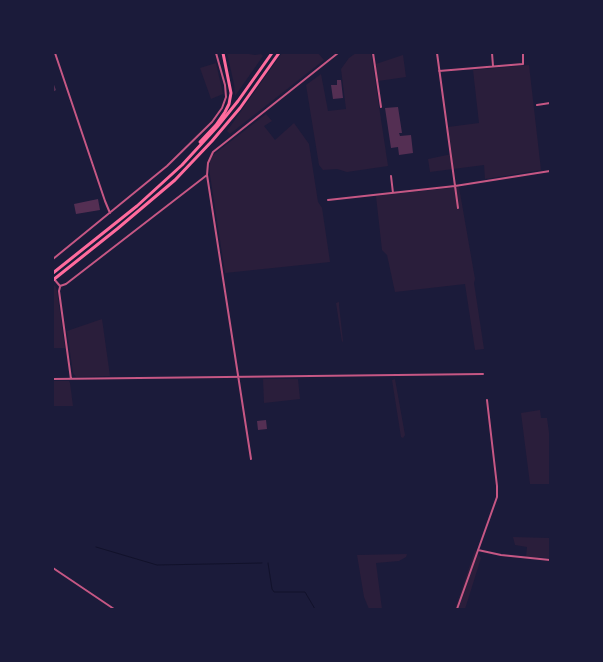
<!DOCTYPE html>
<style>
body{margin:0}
#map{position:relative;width:603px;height:662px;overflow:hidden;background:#1b1b3a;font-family:Commissioner,sans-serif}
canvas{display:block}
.frame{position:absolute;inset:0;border:54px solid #1b1b3a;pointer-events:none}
</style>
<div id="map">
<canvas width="603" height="662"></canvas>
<div class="frame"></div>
</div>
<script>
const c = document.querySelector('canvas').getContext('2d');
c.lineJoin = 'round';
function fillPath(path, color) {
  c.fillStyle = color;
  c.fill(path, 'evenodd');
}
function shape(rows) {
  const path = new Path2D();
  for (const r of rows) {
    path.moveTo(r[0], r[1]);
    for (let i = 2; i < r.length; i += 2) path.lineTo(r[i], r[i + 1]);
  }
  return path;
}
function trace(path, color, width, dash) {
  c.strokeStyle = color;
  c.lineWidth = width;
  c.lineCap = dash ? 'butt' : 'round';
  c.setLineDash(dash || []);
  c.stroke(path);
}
fillPath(shape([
 [227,53,243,53,255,55,261,54,263,56,235,96,234,84],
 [282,53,318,53,324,60,230,134,227,131],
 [356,53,371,53,388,166,347,172,337,169,323,170,319,165,306,85,321,74,328,111,346,109,341,69,349,58],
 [403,55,406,77,378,81,376,64],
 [216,63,223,94,211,99,200,68],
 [529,65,541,170,485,179,484,165,430,172,428,159,452,154,448,127,479,123,473,70],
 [266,114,272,121,264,126,275,140,294,123,309,144,318,202,322,208,330,262,225,273,210,175,210,161,213,155],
 [459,187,475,279,474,283,484,349,475,350,465,284,395,292,387,255,382,250,376,196],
 [55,285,57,291,65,348,53,348,53,287],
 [339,302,339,305,343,341,342,342,336,303],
 [102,319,110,376,76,377,73,373,67,331],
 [263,379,298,379,300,399,264,403],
 [395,379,405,435,403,438,401,437,392,380],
 [53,381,69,381,70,383,73,406,53,406],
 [540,410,541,418,547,418,550,440,550,484,530,484,521,413],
 [513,537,550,538,550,558,526,557,527,547,515,545],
 [475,550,481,558,465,609,455,609],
 [407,554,406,557,399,561,376,563,382,609,369,609,364,597,357,555]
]), '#2a1e3b');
trace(shape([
 [96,547,157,565,262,563],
 [268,563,272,589,274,592,305,592,315,609]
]), '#12122b', 1);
fillPath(shape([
 [337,80,341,80,343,98,333,99,331,85,337,85],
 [53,82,56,90,53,92],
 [398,107,402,133,399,133,400,136,411,135,413,153,399,155,398,147,391,148,385,108],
 [98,199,100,210,76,214,74,204],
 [266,420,267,429,258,430,257,421]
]), '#542f53');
trace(shape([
 [55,53,105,201,110,213],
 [373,53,381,107],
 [437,53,458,208],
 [492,53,493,66],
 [439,71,523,64,523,53],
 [537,105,550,103],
 [207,175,251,459],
 [391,176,393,193],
 [328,200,455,186,550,171],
 [53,259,167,166,212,122,222,108,226,97,225,85,216,53],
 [54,279,60,286,66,284,207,175,208,163,213,152,338,53],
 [60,287,59,291,71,379],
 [53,379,483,374],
 [478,550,501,555,550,560],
 [53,568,114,609],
 [457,609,497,497,497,486,487,400]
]), '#c65784', 2);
trace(shape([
 [200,142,216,125,225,112,229,104,231,93,223,53],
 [53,273,137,206,182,165,217,127,238,101,272,53],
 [53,280,117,229,175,180,212,141,240,108,279,53]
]), '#ff6b9d', 3);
</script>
